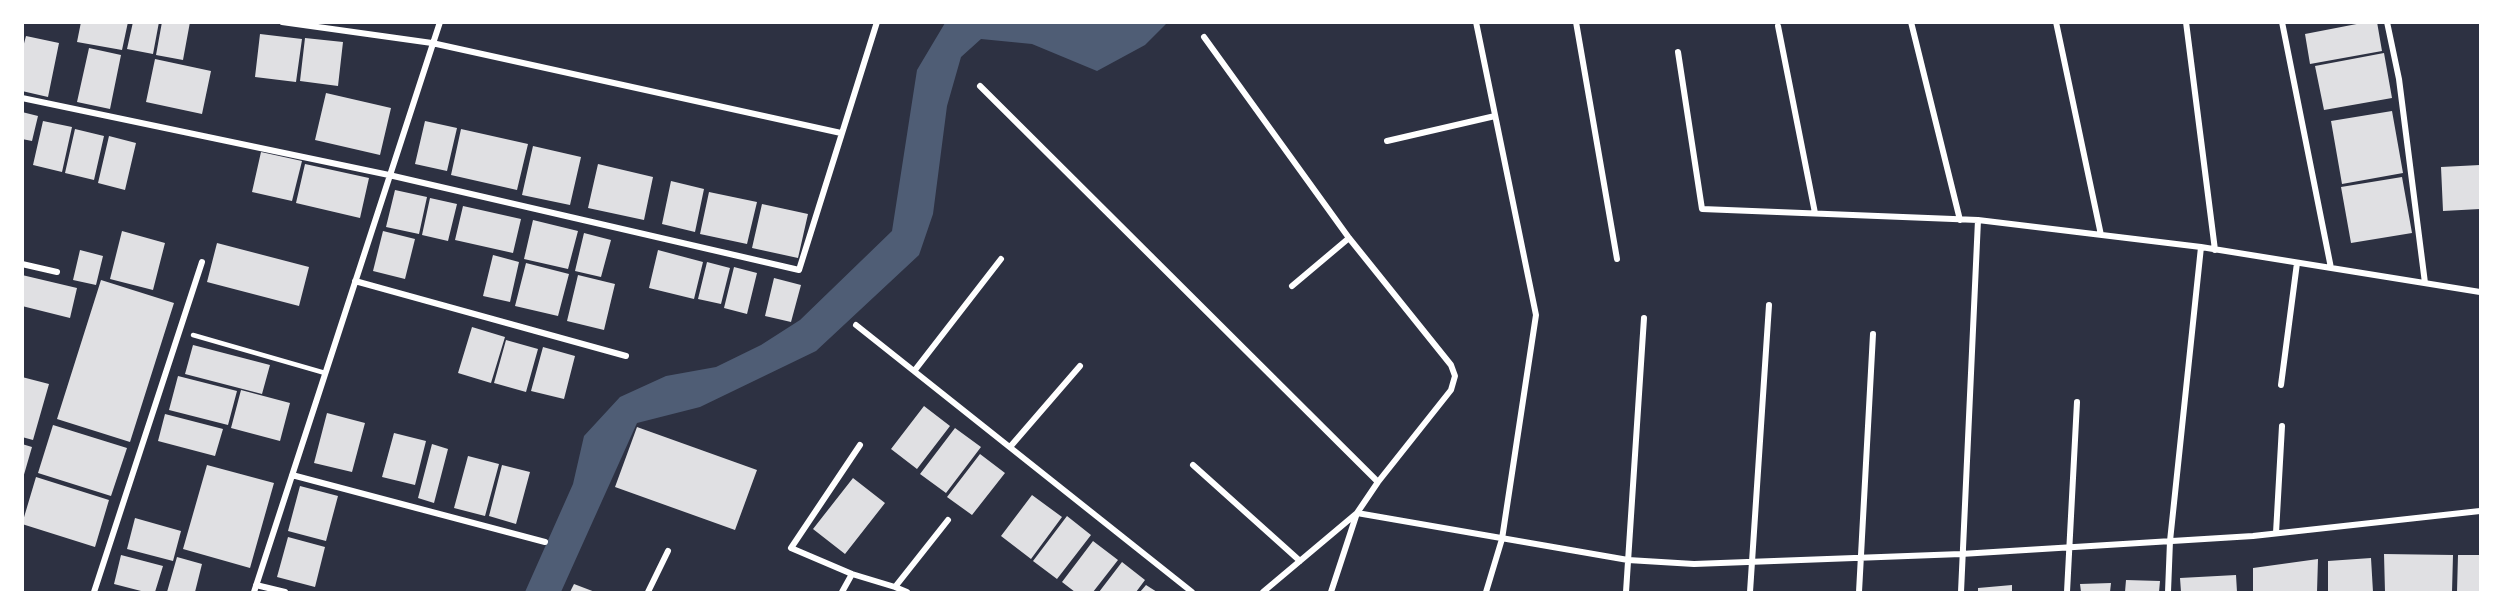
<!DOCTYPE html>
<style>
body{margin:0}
#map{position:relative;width:2503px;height:615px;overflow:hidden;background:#2d3142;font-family:Barlow,sans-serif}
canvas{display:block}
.frame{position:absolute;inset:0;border:24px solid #fff;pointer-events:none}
</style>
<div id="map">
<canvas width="2503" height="615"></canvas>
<div class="frame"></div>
</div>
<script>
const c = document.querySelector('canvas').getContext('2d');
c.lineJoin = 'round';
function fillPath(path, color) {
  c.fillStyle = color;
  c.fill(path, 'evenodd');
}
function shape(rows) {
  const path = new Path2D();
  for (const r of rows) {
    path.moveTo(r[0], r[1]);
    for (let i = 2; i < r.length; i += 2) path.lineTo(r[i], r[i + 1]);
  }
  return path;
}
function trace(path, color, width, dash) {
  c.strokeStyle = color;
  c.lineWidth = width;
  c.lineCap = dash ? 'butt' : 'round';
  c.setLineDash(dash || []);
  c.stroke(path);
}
fillPath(shape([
 [945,23,1167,23,1145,45,1097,71,1032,44,981,39,961,57,947,106,933,214,919,255,816,351,700,407,637,423,561,592,525,592,573,484,584,436,620,397,666,376,716,367,761,345,800,320,892,231,917,70]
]), '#4f5d75');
fillPath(shape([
 [81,22,128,22,122,50,77,42],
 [133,22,159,22,153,54,127,49],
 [162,22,190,22,183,60,156,55],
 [2367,22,2377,22,2382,51,2310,64,2305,34],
 [260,34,302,39,296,82,255,77],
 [26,36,59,43,48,97,22,91,22,51],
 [305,38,343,42,338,86,300,81],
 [89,48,121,55,110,109,77,102],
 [2384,53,2392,98,2324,110,2315,66],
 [155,59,211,71,202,114,146,102],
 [326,93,391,108,380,155,315,140],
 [2392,111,2403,173,2342,184,2331,121],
 [22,112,38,116,32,141,22,139],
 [43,121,72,127,62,172,33,165],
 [425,121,457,128,447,171,415,164],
 [75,129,104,136,94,180,65,173],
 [461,129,528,144,517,190,451,175],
 [109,136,136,143,125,190,98,183],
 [533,146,581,157,570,205,522,195],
 [261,152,302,161,292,201,252,192],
 [305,164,369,178,360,218,296,203],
 [598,164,653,177,644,220,588,208],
 [2480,165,2480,209,2443,211,2441,167],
 [2402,177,2412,233,2351,243,2341,187],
 [671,181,704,189,695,232,662,224],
 [395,190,427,197,419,234,386,227],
 [709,192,757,202,747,244,700,234],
 [430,198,457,204,448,241,422,235],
 [762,204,808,214,798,258,752,248],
 [463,206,521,219,513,253,455,240],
 [533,220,578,231,568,269,524,259],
 [122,231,165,243,153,290,110,279],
 [383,231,415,239,405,279,373,271],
 [584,233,611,240,601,277,575,271],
 [217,243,309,267,299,306,207,282],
 [80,250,103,256,96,285,73,280],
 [658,250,703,262,694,299,649,288],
 [493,255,519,262,510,302,483,296],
 [707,262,730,268,721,304,698,299],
 [526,263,569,274,558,316,515,306],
 [734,267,757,273,747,314,724,308],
 [22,275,77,288,70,318,22,306],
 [578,275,615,284,604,330,567,321],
 [774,278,801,285,791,322,765,316],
 [101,280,174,303,130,442,57,419],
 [472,327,505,337,491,383,458,373],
 [506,340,538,349,526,392,494,383],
 [193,345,270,365,262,394,185,374],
 [543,347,575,356,564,399,531,391],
 [178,376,237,391,228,425,169,410],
 [22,377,49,384,33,440,22,437],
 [241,390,290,403,280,441,231,428],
 [924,406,950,426,917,469,891,449],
 [327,413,365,423,352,472,314,463],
 [165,414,223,429,215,456,158,441],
 [53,425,127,448,111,496,38,473],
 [637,427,757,470,735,530,615,487],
 [955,428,981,447,946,493,920,474],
 [394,433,426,441,415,485,382,477],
 [22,444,32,447,23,478,22,478],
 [432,444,448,449,434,503,418,498],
 [980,454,1005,473,972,515,947,497],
 [468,456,499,464,485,516,454,508],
 [207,465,274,483,250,568,183,549],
 [502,465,530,472,516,524,489,516],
 [36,477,109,500,95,547,22,524],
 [853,478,885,503,845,554,813,529],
 [300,486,338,496,326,541,288,531],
 [1032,495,1062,517,1031,559,1001,536],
 [1067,516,1091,535,1057,579,1033,561],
 [135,518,181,531,173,561,127,549],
 [288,537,325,547,315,587,277,577],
 [1093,541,1118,560,1093,592,1075,592,1062,582],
 [2384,554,2453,555,2452,592,2385,592],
 [121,555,163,566,155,592,145,592,114,584],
 [2458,555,2480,555,2480,592,2457,592],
 [177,557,202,564,195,592,167,592],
 [2371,558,2373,592,2328,592,2328,561],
 [2318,559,2317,592,2253,592,2253,568],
 [1122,562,1145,580,1136,592,1099,592],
 [2236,575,2237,592,2181,592,2180,578],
 [2126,580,2160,581,2159,592,2125,592],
 [2111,583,2110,592,2081,592,2080,584],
 [574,584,595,592,570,592],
 [1146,585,1157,592,1140,592],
 [2012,585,2012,592,1978,592,1978,588]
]), '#e0e0e3');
trace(shape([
 [193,335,325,373]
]), '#fff', 4.5);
trace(shape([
 [282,22,432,43,841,133],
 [1476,22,1536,315,1502,539,1486,592],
 [1576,22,1617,259],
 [1911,22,1960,220],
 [2056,22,2101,235],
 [2186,22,2215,250],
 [2282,22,2331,268],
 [2387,22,2399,79,2425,283],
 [1778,26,1815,213],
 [1204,37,1349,238,1451,365,1455,376,1451,390,1378,482,1357,513,1263,592],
 [1678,52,1702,209,1978,220,2201,247,2480,292],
 [980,86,1378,482],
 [22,98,389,175,799,270,877,22],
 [1387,141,1495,116],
 [22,264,57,272],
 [355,281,626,356],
 [1292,286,1349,238],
 [856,325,1192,592],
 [915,370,1001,259],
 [2281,385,2297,263],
 [860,445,791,548,852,574,895,587,907,592],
 [1010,447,1080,366],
 [1193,465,1300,561],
 [292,475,545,542],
 [2276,533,2282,426],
 [256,585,285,592],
 [895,587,948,520],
 [94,592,202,262],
 [254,592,440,22],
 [648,592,668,551],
 [842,592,852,574],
 [1331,592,1357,513,1628,560,1694,564,1961,554,2253,536,2480,511],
 [1626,592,1644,318],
 [1750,592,1769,305],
 [1859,592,1873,334],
 [1961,592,1978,220],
 [2067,592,2077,402],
 [2168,592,2170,541,2201,247]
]), '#fff', 6);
</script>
